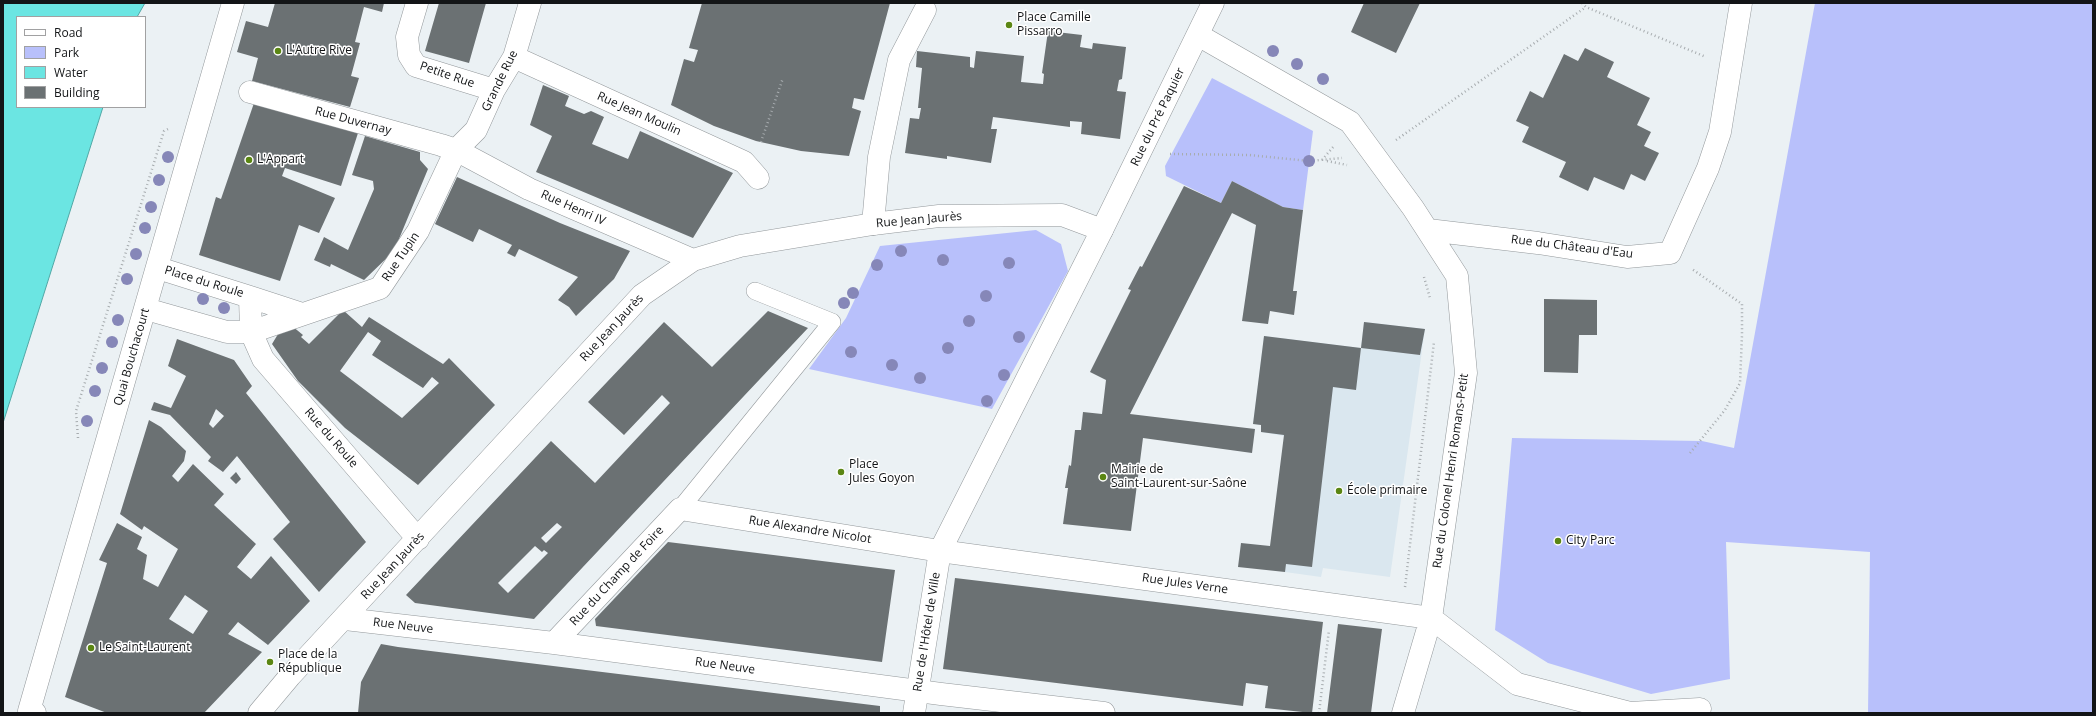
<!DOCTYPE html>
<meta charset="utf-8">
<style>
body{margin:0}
#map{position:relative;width:2096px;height:716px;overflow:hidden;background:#ebf1f4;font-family:"Open Sans",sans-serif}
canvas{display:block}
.frame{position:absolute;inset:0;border:4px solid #131517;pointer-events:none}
.legend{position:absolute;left:16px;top:16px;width:130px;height:92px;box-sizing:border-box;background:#fff;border:1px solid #a1a1a2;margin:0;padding:5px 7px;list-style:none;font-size:12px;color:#131517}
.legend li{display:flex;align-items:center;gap:8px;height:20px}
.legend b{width:20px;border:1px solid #a1a1a2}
</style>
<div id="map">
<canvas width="2096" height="716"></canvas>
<div class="frame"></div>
<ul class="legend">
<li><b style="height:5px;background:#fff"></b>Road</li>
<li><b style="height:11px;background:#b8c0fb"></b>Park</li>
<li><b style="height:11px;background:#6be5e2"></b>Water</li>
<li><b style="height:11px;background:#6b7173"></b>Building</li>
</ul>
</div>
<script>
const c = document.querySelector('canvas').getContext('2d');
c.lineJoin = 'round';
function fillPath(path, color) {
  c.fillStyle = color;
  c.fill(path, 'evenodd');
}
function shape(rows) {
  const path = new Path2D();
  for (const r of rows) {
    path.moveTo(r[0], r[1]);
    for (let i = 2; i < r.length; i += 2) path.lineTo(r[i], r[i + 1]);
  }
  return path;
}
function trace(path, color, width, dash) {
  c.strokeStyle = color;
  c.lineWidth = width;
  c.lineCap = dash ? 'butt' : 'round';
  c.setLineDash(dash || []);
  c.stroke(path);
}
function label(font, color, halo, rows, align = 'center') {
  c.font = font + ' "Open Sans",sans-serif';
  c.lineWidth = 3;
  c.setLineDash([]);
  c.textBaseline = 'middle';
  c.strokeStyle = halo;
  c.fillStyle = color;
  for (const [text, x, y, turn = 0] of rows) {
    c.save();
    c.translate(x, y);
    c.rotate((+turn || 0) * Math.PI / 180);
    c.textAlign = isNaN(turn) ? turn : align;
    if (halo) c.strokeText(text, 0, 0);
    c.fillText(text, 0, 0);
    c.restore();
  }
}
fillPath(shape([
 [1364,322,1425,329,1390,577,1323,568,1321,577,1285,572,1284,436,1261,432,1261,425,1253,424,1264,336,1361,348]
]), '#dae7ef');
fillPath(shape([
 [1815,3,2093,3,2093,713,1868,713,1870,552,1726,542,1730,679,1651,694,1548,663,1495,630,1512,438,1702,441,1734,448],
 [1212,78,1313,131,1303,210,1283,207,1232,181,1221,203,1166,176,1165,166],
 [1036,230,1061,244,1068,271,992,409,809,369,846,318,880,246]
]), '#b8c0fb');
const water = shape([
 [3,3,145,3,137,17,17,17,17,107,103,107,3,423,3,3]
]);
fillPath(water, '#6be5e2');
trace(water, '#51a7a5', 1);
fillPath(shape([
 [275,3,384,3,382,12,364,7,355,42,360,43,351,76,359,78,350,107,252,81,258,58,237,52,246,21,268,27],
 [439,3,486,3,469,63,425,51],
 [702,3,890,3,864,100,854,98,852,108,861,111,849,156,801,151,756,141,714,126,671,105,684,59,694,62,698,50,689,48],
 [1364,3,1420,3,1396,53,1351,32],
 [1048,31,1082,35,1080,47,1092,49,1093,43,1126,47,1122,79,1119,80,1117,91,1126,92,1120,139,1081,134,1082,122,1070,121,1070,127,993,117,991,129,997,129,991,163,947,156,947,159,905,153,910,118,919,119,921,108,918,108,922,68,916,67,917,51,970,57,970,67,974,68,976,51,1024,56,1021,82,1043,84,1044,74,1042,73],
 [1585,48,1614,62,1607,77,1650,98,1637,125,1651,132,1644,146,1659,153,1645,181,1631,174,1624,190,1594,177,1588,191,1559,177,1566,162,1522,142,1529,127,1516,121,1530,91,1543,98,1564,54,1578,61],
 [543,85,569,96,565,106,584,114,591,111,604,117,592,144,628,159,640,131,733,173,693,238,536,172,552,136,530,125],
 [254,103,358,133,341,186,285,168,282,176,335,198,319,233,299,225,280,281,199,255,216,197,221,199],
 [365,136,420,152,420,160,428,169,394,251,364,280,331,264,330,267,314,260,324,237,348,250,374,189,373,181,352,175],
 [457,177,560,223,630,251,614,279,576,316,569,307,558,300,578,277,519,249,515,257,507,253,512,245,479,229,473,242,435,224],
 [1232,181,1283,207,1303,210,1293,291,1297,291,1294,315,1270,311,1268,324,1242,321,1256,225,1232,213,1130,414,1255,429,1252,453,1143,438,1131,531,1063,524,1068,488,1065,488,1069,465,1071,466,1075,430,1081,430,1083,412,1102,414,1106,380,1090,372,1131,290,1128,289,1140,266,1142,267,1184,186,1221,203],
 [1544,299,1597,300,1597,335,1579,335,1578,373,1544,372],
 [343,310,362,327,369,317,443,364,449,358,495,405,418,485,345,428,298,381,272,344,286,321,303,335,301,337,309,344],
 [368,332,381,341,372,355,423,388,432,377,439,383,402,418,340,371],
 [768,311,808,328,534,619,415,603,406,595,551,441,595,483,670,403,662,395,624,435,588,402,664,322,712,367],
 [557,523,562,527,546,543,541,538],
 [535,546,542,552,544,550,548,553,508,593,498,583],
 [1364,322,1425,329,1420,355,1361,348],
 [1264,336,1361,348,1356,390,1333,387,1312,567,1286,564,1285,572,1238,567,1241,543,1270,546,1284,435,1261,432,1261,425,1253,424],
 [177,339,234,360,252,386,246,393,366,542,319,592,273,539,290,522,237,456,223,472,208,461,211,457,170,415,151,410,154,402,171,408,186,376,168,366],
 [216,409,224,416,213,428,209,424],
 [149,420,161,427,186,451,184,461,172,476,178,482,193,464,224,494,214,505,256,544,237,567,251,579,271,556,310,601,268,645,238,622,228,634,262,652,204,713,107,713,65,697,107,563,99,560,117,523,142,537,137,549,147,555,143,579,158,587,178,549,144,526,142,530,120,514],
 [185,595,208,611,193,634,169,619],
 [236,472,241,479,236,484,230,478],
 [668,542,895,570,882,662,596,626,595,619],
 [955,578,1323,622,1312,713,1265,708,1268,686,1246,683,1243,706,943,669],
 [1338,624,1382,629,1371,713,1327,713],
 [381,644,398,647,880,706,880,713,358,713,361,682]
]), '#6b7173');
const service = shape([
 [680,509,832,322,755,291]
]);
const pedestrian = shape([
 [873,224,879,157,899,60,925,10]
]);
const minor = shape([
 [417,3,407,37,409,55,416,66,494,90],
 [1198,35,1350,122,1413,208,1457,276,1466,373,1431,618,1403,713],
 [514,57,744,162,758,178],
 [250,92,441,145,456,150,529,189,693,260],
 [1428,230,1538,243,1627,257,1670,253,1708,168,1720,132,1741,3],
 [158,268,250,297,251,332,263,359,418,539],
 [250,297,302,314],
 [146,309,227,332,251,332,380,288,418,231,456,150,476,130,494,90,514,57,530,3],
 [345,619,554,643,941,694,1104,713],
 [554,643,680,509,940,551,1431,618,1517,684,1630,713,1700,709],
 [35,713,29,711,233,3],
 [259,713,290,676,642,295,693,260,740,246,873,224,939,216,1062,215,1102,230]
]);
const tertiary = shape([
 [914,713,940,551,1102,230,1213,3]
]);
trace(service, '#93989b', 18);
trace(pedestrian, '#93989b', 23);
trace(minor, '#93989b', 23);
trace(tertiary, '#93989b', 23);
trace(shape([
 [1582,3,1586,7,1706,57],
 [1396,140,1586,7],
 [761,142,783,78],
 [1170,154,1249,155,1309,161,1342,158],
 [1322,160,1334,146],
 [1327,161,1347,165],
 [1424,277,1430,298],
 [78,438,76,411,164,131,168,129],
 [1690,453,1725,410,1740,383,1742,335,1742,304,1692,269],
 [1405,587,1434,342],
 [1319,713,1329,630]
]), '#a7acaf', 2.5, [1, 3]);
trace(service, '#fff', 17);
trace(pedestrian, '#fff', 22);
trace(minor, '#fff', 22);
trace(tertiary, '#fff', 22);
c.fillStyle = '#8687b8';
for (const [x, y] of [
 [1273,51],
 [1297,64],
 [1323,79],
 [168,157],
 [1309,161],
 [159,180],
 [151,207],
 [145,228],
 [901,251],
 [136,254],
 [943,260],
 [1009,263],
 [877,265],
 [127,279],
 [853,293],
 [986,296],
 [203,299],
 [844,303],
 [224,308],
 [118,320],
 [969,321],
 [1019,337],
 [112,342],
 [948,348],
 [851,352],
 [892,365],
 [102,368],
 [1004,375],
 [920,378],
 [95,391],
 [987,401],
 [87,421]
]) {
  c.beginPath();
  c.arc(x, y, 6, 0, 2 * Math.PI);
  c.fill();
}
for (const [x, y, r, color] of [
 [1009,25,4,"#5b8613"],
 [278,51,4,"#5b8613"],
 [249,160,4,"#5b8613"],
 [841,472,4,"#5b8613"],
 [1103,477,4,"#5b8613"],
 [1339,491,4,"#5b8613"],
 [1558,541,4,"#5b8613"],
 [91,648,4,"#5b8613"],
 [270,662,4,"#5b8613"]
]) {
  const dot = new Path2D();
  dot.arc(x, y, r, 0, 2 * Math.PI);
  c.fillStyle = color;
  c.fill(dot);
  trace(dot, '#fff', 1.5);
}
label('12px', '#131517', '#fff', [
 ["Place Camille",1017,18],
 ["Pissarro",1017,32],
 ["L'Autre Rive",286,51],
 ["L'Appart",257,160],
 ["Place",849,465],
 ["Jules Goyon",849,479],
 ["Mairie de",1111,470],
 ["Saint-Laurent-sur-Saône",1111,484],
 ["École primaire",1347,491],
 ["City Parc",1566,541],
 ["Le Saint-Laurent",99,648],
 ["Place de la",278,655],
 ["République",278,669]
], 'left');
label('12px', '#131517', '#fff', [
 ["Petite Rue",447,75,19],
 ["Grande Rue",500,81,-64],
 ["Rue Jean Moulin",639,114,24],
 ["Rue du Pré Paquier",1158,117,-64],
 ["Rue Duvernay",353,121,15],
 ["Rue Henri IV",573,208,24],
 ["Rue Jean Jaurès",919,220,-5],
 ["Rue du Château d'Eau",1572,247,7],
 ["Rue Tupin",401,257,-56],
 ["Place du Roule",204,282,17],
 ["Rue Jean Jaurès",612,328,-47],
 ["Quai Bouchacourt",132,357,-74],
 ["Rue du Roule",331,438,49],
 ["Rue du Colonel Henri Romans-Petit",1451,471,-82],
 ["Rue Alexandre Nicolot",810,530,9],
 ["Rue Jean Jaurès",393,566,-47],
 ["Rue du Champ de Foire",617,576,-47],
 ["Rue Jules Verne",1185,584,8],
 ["Rue Neuve",403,626,7],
 ["Rue de l'Hôtel de Ville",927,632,-81],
 ["Rue Neuve",725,666,8]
]);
</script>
